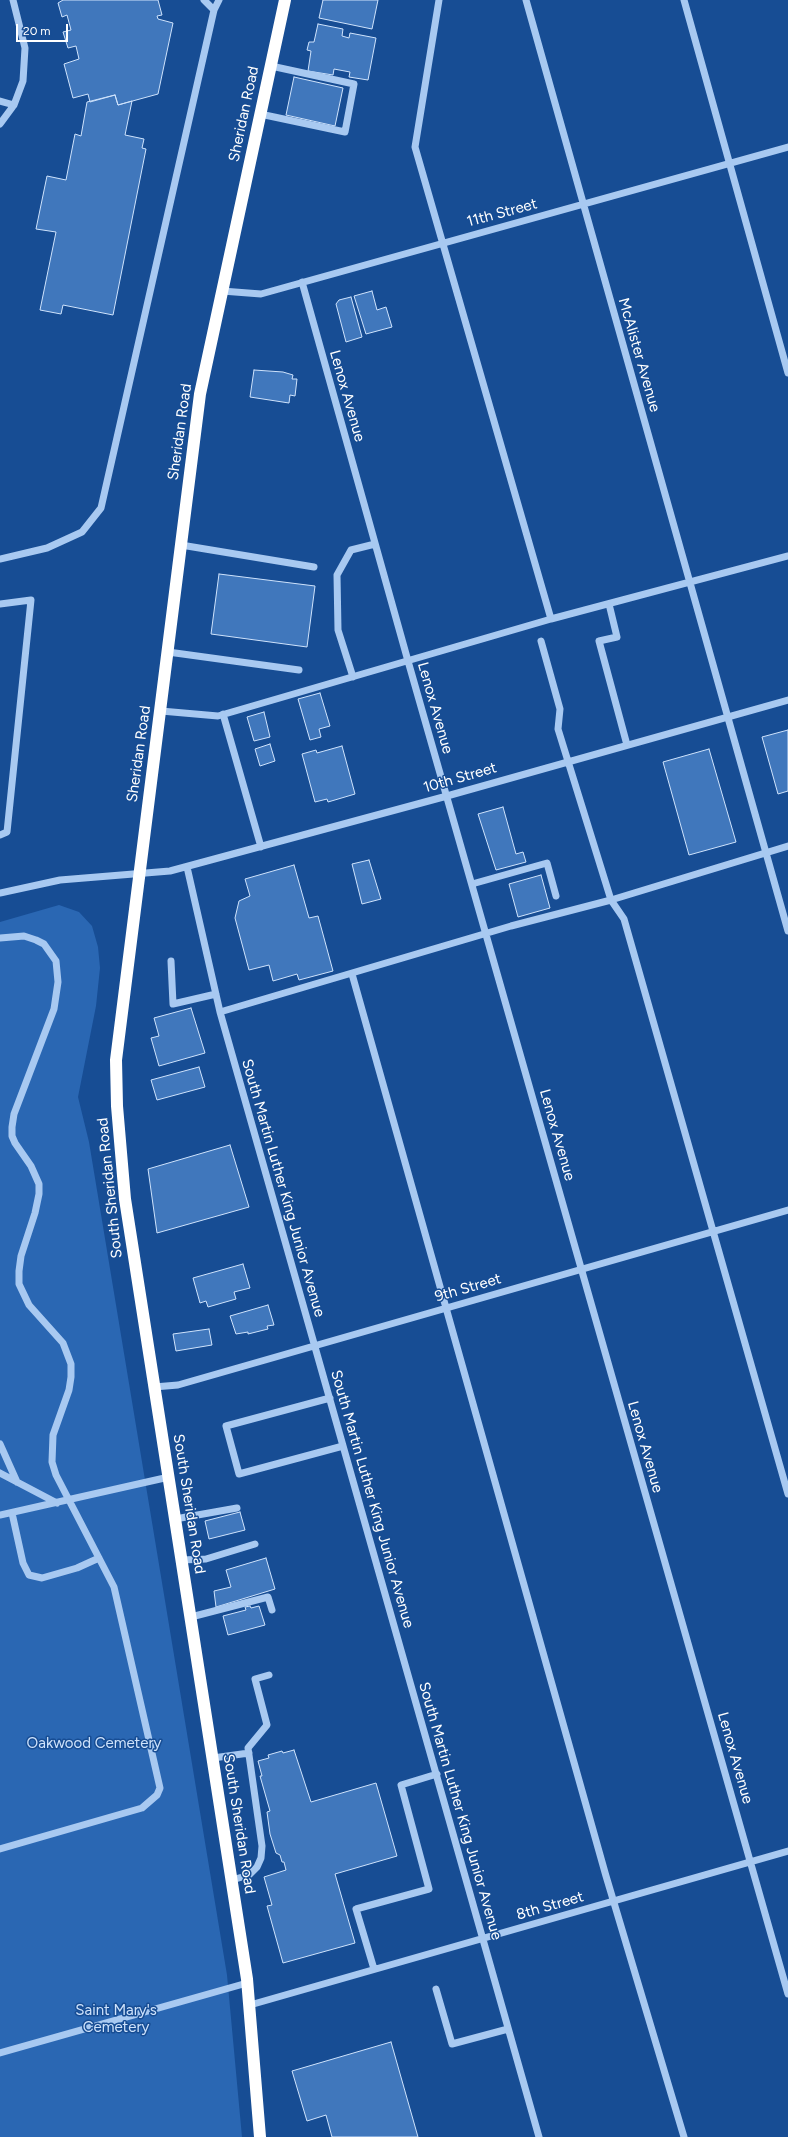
<!DOCTYPE html>
<style>
body{margin:0}
#map{position:relative;width:788px;height:2137px;overflow:hidden;background:#174d94;font-family:Figtree,sans-serif}
canvas{display:block}
.scale{position:absolute;left:16px;top:24px;width:52px;height:18px;box-sizing:border-box;border:2px solid #fff;border-top:0;padding-left:5px;font-size:12px;line-height:14px;white-space:nowrap;color:#fff;-webkit-text-stroke:3px #174d94;paint-order:stroke}
</style>
<div id="map">
<canvas width="788" height="2137"></canvas>
<div class="scale">20 m</div>
</div>
<script>
const c = document.querySelector('canvas').getContext('2d');
c.lineJoin = 'round';
function fillPath(path, color) {
  c.fillStyle = color;
  c.fill(path, 'evenodd');
}
function shape(rows) {
  const path = new Path2D();
  for (const r of rows) {
    path.moveTo(r[0], r[1]);
    for (let i = 2; i < r.length; i += 2) path.lineTo(r[i], r[i + 1]);
  }
  return path;
}
function trace(path, color, width, dash) {
  c.strokeStyle = color;
  c.lineWidth = width;
  c.lineCap = dash ? 'butt' : 'round';
  c.setLineDash(dash || []);
  c.stroke(path);
}
function label(font, color, halo, rows, align = 'center') {
  c.font = font + ' Figtree,sans-serif';
  c.lineWidth = 3;
  c.setLineDash([]);
  c.textBaseline = 'middle';
  c.strokeStyle = halo;
  c.fillStyle = color;
  for (const [text, x, y, turn = 0] of rows) {
    c.save();
    c.translate(x, y);
    c.rotate((+turn || 0) * Math.PI / 180);
    c.textAlign = isNaN(turn) ? turn : align;
    if (halo) c.strokeText(text, 0, 0);
    c.fillText(text, 0, 0);
    c.restore();
  }
}
fillPath(shape([
 [59,905,79,912,92,926,98,947,100,968,96,1006,78,1097,89,1142,227,1975,242,2137,0,2137,0,922]
]), '#2a67b3');
const building = shape([
 [63,0,158,0,162,15,157,16,158,19,173,23,158,94,118,105,115,95,90,102,88,94,73,98,64,64,79,59,76,46,68,48,63,32,71,30,67,15,62,17,58,3,63,0],
 [323,0,378,0,372,29,319,18,323,0],
 [318,24,343,29,342,36,349,38,350,33,376,38,368,80,349,77,350,72,334,69,333,75,308,71,311,51,307,50,309,42,314,42,318,24],
 [294,77,343,88,335,126,286,115,294,77],
 [115,95,118,105,132,101,125,135,144,139,142,148,146,149,113,315,63,305,61,314,40,310,56,232,36,229,47,176,66,180,75,134,81,136,87,102,115,95],
 [372,291,377,310,386,307,392,327,366,334,354,296,372,291],
 [351,297,362,337,346,342,336,304,339,300,351,297],
 [254,370,283,372,293,375,292,379,297,379,295,396,290,395,289,403,250,397,254,370],
 [219,574,315,586,307,647,211,634,219,574],
 [320,693,330,726,319,729,321,737,310,740,298,699,320,693],
 [264,712,270,737,254,741,247,717,264,712],
 [788,730,788,791,778,794,762,737,788,730],
 [270,744,275,761,260,766,255,749,270,744],
 [342,746,355,794,328,802,327,799,315,802,302,754,316,750,317,753,342,746],
 [709,749,736,842,689,855,663,762,709,749],
 [503,807,516,854,523,852,526,862,496,870,478,814,503,807],
 [369,860,381,899,362,904,352,864,369,860],
 [294,865,309,918,318,916,333,971,299,980,297,974,273,981,269,965,249,970,235,918,239,901,250,896,245,879,294,865],
 [541,875,550,908,518,917,509,884,541,875],
 [191,1008,205,1053,159,1066,151,1038,159,1036,154,1018,191,1008],
 [199,1067,205,1087,157,1100,151,1080,199,1067],
 [230,1145,249,1207,157,1233,148,1169,230,1145],
 [243,1264,250,1288,234,1292,236,1299,208,1307,206,1301,200,1303,193,1278,243,1264],
 [268,1305,274,1325,267,1326,268,1329,248,1334,248,1332,236,1334,230,1316,268,1305],
 [209,1329,212,1345,176,1351,173,1334,209,1329],
 [240,1512,245,1530,209,1539,205,1521,240,1512],
 [266,1558,275,1589,216,1607,214,1591,231,1587,226,1570,266,1558],
 [250,1606,251,1608,259,1606,265,1625,228,1635,223,1616,246,1610,245,1607,250,1606],
 [294,1750,311,1802,376,1783,397,1856,335,1874,355,1943,283,1963,267,1906,272,1905,264,1877,286,1870,284,1862,282,1862,280,1855,276,1853,270,1834,267,1812,270,1811,260,1776,262,1776,258,1761,269,1758,268,1755,282,1751,283,1753,294,1750],
 [391,2042,418,2137,332,2137,326,2115,307,2121,292,2071,391,2042]
]);
fillPath(building, '#4077bc');
trace(building, '#cfe3fc', 1);
trace(shape([
 [204,0,214,10],
 [439,0,415,147,551,619],
 [526,0,788,931],
 [684,0,788,373],
 [0,101,14,105],
 [260,114,345,132,354,84,271,66],
 [0,124,14,105,23,81,25,48,13,0],
 [302,282,408,661,788,1994],
 [222,291,261,294,788,147],
 [181,545,314,567],
 [0,559,47,548,82,532,101,508,214,10,219,0],
 [0,604,31,600,7,832,0,835],
 [609,604,617,637,599,641,627,745],
 [541,641,560,709,558,729,611,900,624,919,788,1494],
 [168,652,299,670],
 [353,677,338,630,337,575,351,550,375,544],
 [161,711,218,716,551,619,788,556],
 [223,714,261,847],
 [187,867,220,1012,539,2137],
 [472,884,547,863,556,896],
 [0,893,60,880,170,871,447,796,788,700],
 [0,938,24,936,36,940,44,944,56,961,58,982,54,1009,14,1114,12,1127,12,1136,15,1143,31,1166,39,1184,39,1194,35,1213,21,1256,19,1271,19,1284,29,1305,63,1343,71,1364,71,1377,69,1390,53,1435,52,1462,56,1475,114,1587,160,1788,157,1795,142,1808,0,1849],
 [171,961,173,1004,216,994],
 [352,974,606,1876,684,2137],
 [220,1012,511,926,611,900,788,846],
 [154,1387,178,1385,788,1210],
 [330,1398,226,1426,239,1474,343,1446],
 [0,1444,17,1482],
 [0,1473,57,1503],
 [12,1513,23,1563,29,1575,42,1578,77,1568,99,1558],
 [0,1515,169,1477],
 [175,1519,237,1508],
 [182,1560,206,1559,255,1544],
 [191,1617,268,1597,272,1610],
 [213,1758,249,1753],
 [232,1880,249,1875,257,1867,261,1858,262,1846,248,1748,267,1725,255,1679,269,1675],
 [374,1969,356,1909,429,1889,401,1785,437,1774],
 [436,1989,452,2044,508,2029],
 [250,2005,788,1851],
 [0,2053,247,1983]
]), '#a8c9f1', 7);
trace(shape([
 [260,2137,247,1979,125,1199,117,1106,116,1060,200,394,285,0]
]), '#fff', 12);
label('15px', '#fff', '#174d94', [
 ["Sheridan Road",244,114,-78],
 ["11th Street",502,213,-15],
 ["McAlister Avenue",639,355,74],
 ["Lenox Avenue",347,396,74],
 ["Sheridan Road",180,432,-82],
 ["Lenox Avenue",435,708,74],
 ["Sheridan Road",139,754,-82],
 ["10th Street",460,778,-16],
 ["Lenox Avenue",557,1135,74],
 ["South Sheridan Road",110,1188,-96],
 ["South Martin Luther King Junior Avenue",283,1188,74],
 ["9th Street",468,1288,-16],
 ["Lenox Avenue",645,1447,74],
 ["South Martin Luther King Junior Avenue",372,1499,74],
 ["South Sheridan Road",189,1504,81],
 ["Lenox Avenue",735,1758,74],
 ["South Martin Luther King Junior Avenue",460,1811,74],
 ["South Sheridan Road",239,1824,81],
 ["8th Street",550,1906,-16]
]);
label('15px', '#cfe3fc', '#174d94', [
 ["Oakwood Cemetery",94,1744],
 ["Saint Mary's",116,2011],
 ["Cemetery",116,2028]
]);
</script>
